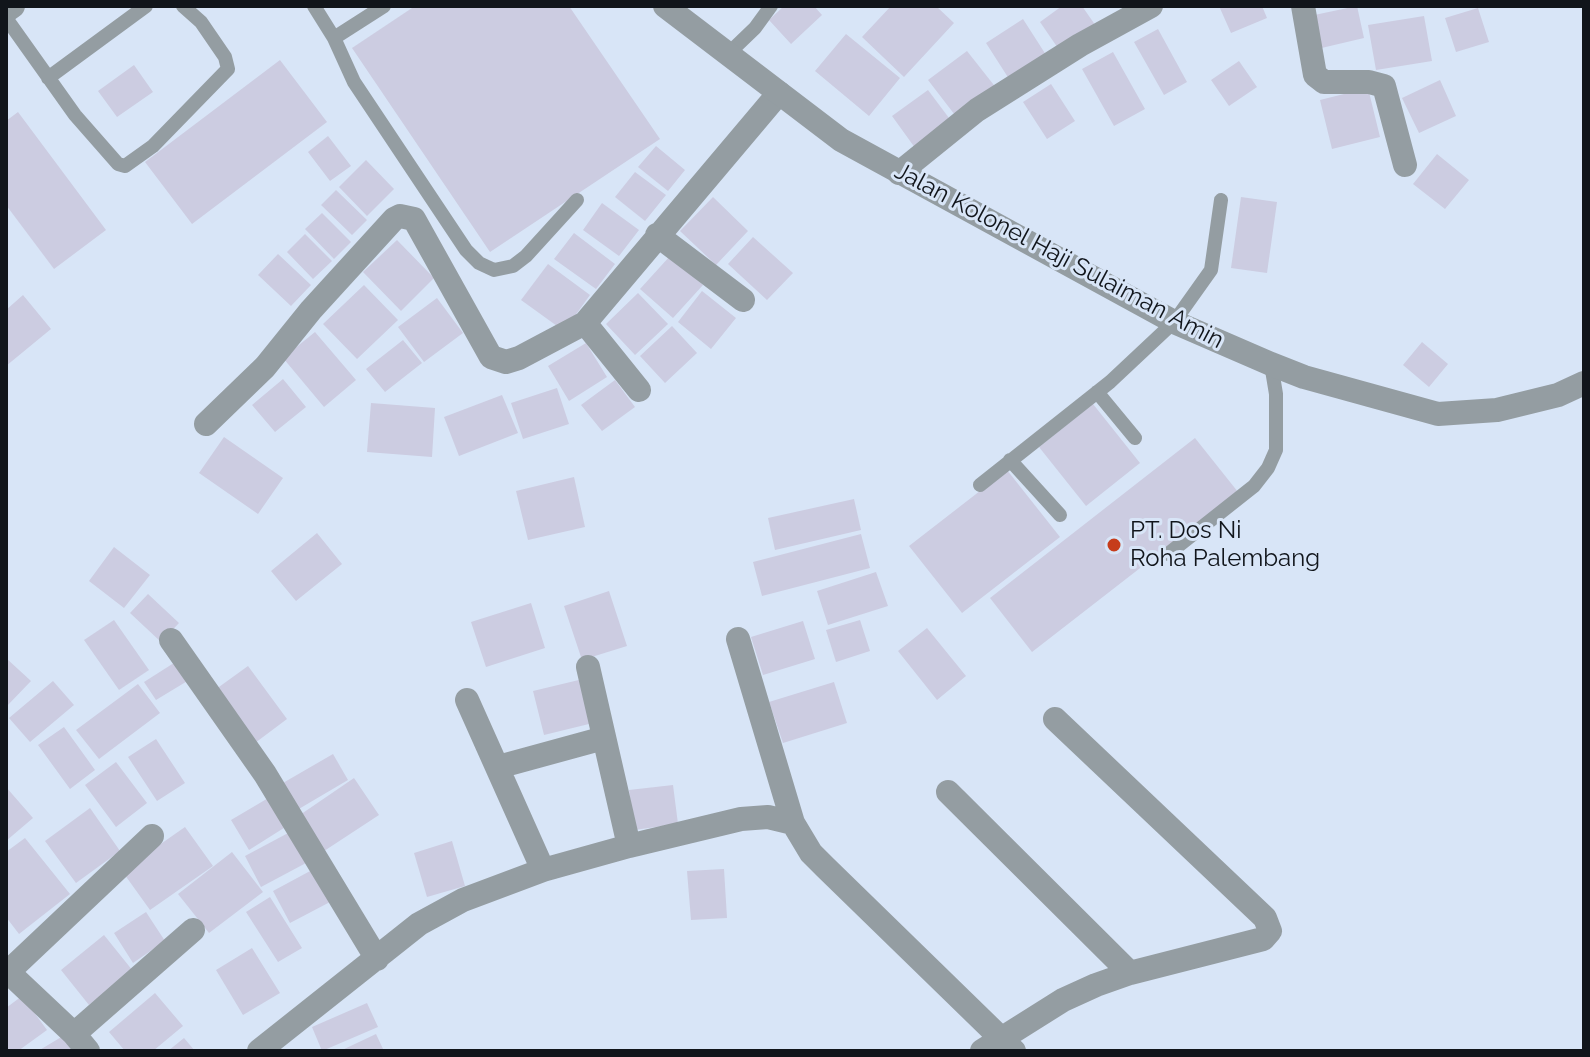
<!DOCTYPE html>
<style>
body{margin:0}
#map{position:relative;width:1590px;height:1057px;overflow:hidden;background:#d8e5f7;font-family:Raleway,sans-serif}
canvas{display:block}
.frame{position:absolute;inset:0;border:8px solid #11151b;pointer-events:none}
</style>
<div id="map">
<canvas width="1590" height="1057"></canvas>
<div class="frame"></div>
</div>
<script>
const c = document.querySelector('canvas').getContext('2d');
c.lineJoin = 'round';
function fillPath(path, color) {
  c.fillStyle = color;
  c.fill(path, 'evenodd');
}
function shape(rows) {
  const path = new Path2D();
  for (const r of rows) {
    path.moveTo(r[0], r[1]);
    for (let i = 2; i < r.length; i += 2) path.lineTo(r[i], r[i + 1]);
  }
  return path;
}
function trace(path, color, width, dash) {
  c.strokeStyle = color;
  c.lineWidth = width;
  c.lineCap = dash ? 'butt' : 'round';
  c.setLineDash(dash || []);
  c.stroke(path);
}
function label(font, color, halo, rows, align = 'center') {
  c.font = font + ' Raleway,sans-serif';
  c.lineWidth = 6;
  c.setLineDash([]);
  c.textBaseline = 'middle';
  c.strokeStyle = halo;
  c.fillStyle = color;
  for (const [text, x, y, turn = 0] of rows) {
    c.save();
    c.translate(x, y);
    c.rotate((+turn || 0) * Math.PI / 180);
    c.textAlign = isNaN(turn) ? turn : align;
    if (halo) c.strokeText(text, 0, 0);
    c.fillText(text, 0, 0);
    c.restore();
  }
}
fillPath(shape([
 [415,6,569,6,660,139,490,252,352,48],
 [784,6,814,6,822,15,791,44,769,20],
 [891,6,936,6,954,23,904,77,862,37],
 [1062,6,1082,6,1098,29,1062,54,1040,22],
 [1219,6,1262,6,1267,18,1231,33],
 [1357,6,1364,38,1313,50,1305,17],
 [1478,8,1489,42,1456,52,1445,18],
 [1424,16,1432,61,1376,70,1368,25],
 [1023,19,1048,58,1011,82,986,43],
 [1158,29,1187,82,1164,95,1134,42],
 [846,34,900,78,869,116,815,71],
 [967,51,997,89,958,119,928,80],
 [1113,52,1145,109,1114,126,1082,69],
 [280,60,327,122,192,224,145,162],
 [1239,61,1257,87,1229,106,1211,80],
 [134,65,153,92,117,117,98,91],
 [1440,80,1456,116,1419,133,1402,98],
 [1051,84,1075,121,1047,139,1023,102],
 [1368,88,1380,137,1332,149,1320,100],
 [928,90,955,126,918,152,892,116],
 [18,112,106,230,54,269,6,205,6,121],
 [328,136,351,166,330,181,308,152],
 [656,146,685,170,668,191,638,167],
 [1437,154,1469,180,1445,209,1413,184],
 [366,160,394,189,367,216,339,187],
 [635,172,666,195,645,221,615,197],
 [336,190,367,220,352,235,321,205],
 [713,197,748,231,716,265,680,231],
 [1241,197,1277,202,1267,273,1231,268],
 [602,203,639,230,619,256,583,230],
 [322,213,351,242,334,259,305,229],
 [574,233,615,264,596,289,554,259],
 [305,234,332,261,313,279,287,252],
 [753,237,793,273,767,300,728,264],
 [397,240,434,278,401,311,363,272],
 [278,254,311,285,291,306,258,275],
 [670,256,703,285,673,318,640,289],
 [548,264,590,295,564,331,521,300],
 [364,285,398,320,357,359,323,324],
 [702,291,736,318,711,349,678,322],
 [638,293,668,324,635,355,606,324],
 [23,295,51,329,6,366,6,310],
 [437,298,463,333,424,362,398,327],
 [672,326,697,353,665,383,640,356],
 [315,332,356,380,324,407,283,358],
 [403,340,422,363,385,392,366,369],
 [1422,342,1448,364,1429,387,1403,365],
 [586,343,607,377,569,401,548,366],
 [283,379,306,407,275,432,252,405],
 [615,380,635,407,602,431,581,405],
 [557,388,569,424,523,439,511,403],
 [502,395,518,433,459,456,444,417],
 [371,403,435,408,432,457,367,452],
 [1093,404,1140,463,1086,506,1039,447],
 [224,437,283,478,258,514,199,473],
 [1195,438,1238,492,1032,652,990,598],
 [1007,470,1060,537,962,613,909,546],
 [574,477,585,527,528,540,516,491],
 [854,499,861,530,775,550,768,518],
 [317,533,342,564,296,601,271,571],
 [861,534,870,568,762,596,753,562],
 [114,547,150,575,124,608,89,581],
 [876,572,888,606,828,625,817,591],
 [609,591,627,646,582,660,564,606],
 [148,594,179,623,161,642,130,613],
 [531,603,545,648,486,667,471,622],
 [114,620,149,670,119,690,84,640],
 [860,620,870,651,836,662,826,630],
 [803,621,815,659,763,675,751,637],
 [927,628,966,676,937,700,898,651],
 [6,658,31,681,6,707],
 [177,661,189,680,156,700,144,682],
 [248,666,287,719,251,746,212,692],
 [583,679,593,723,544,735,533,691],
 [53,681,74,705,30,742,9,718],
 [834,682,847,723,783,743,769,702],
 [138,684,160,713,99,759,76,730],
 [64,727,95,770,70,789,38,745],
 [156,739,185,783,157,801,128,757],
 [333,754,348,780,292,813,276,787],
 [116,762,147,803,116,827,85,785],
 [354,778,379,815,318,855,294,819],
 [673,785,678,824,634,830,629,790],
 [6,787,33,818,6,841],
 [270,797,287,826,249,850,231,820],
 [90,808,120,851,76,883,45,841],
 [185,827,213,866,150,910,122,871],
 [290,832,306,863,261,887,245,856],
 [25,838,70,894,19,934,6,917,6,852],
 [452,841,465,886,427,897,414,853],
 [232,852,263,892,209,933,178,894],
 [724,869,727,918,691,920,687,871],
 [312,870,330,902,290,923,273,891],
 [270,897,302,948,278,962,246,912],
 [146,912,165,941,133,963,114,933],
 [104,935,133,971,89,1005,61,970],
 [252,948,280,993,243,1015,216,970],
 [155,993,183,1026,153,1051,125,1051,109,1032],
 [22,996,47,1030,18,1051,6,1051,6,1008],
 [367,1003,378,1027,322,1051,312,1027],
 [376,1034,384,1051,340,1051],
 [63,1036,72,1051,38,1051],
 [184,1038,195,1051,168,1051]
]), '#cccce1');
trace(shape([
 [314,6,334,38,354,82,466,250,479,263,494,270,513,266,526,256,577,200],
 [6,18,75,115,118,164,125,166,153,146,228,69,225,57,201,22,183,6],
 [334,38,384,6],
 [728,54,755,28,771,6],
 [48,78,146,6],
 [1097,392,1135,438],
 [1010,460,1060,515],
 [980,485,1110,382,1174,322,1211,270,1221,200],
 [1168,554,1254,486,1268,468,1276,450,1276,394,1271,364]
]), '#949da2', 14);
trace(shape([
 [1303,6,1315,75,1324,82,1369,82,1384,86,1405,165],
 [899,173,977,110,1080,45,1151,6],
 [657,235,743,300],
 [585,323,639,390],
 [206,424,265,367,311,310,394,219,400,216,414,219,491,357,506,362,519,358,585,323,779,93],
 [738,639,793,823],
 [171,640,265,774,377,959],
 [588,667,629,846],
 [467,700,543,870],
 [498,767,604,738],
 [948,792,1130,973],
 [6,970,74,1034,88,1051],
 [8,972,152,836],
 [74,1034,193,930],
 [259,1051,419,924,463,900,543,870,629,846,741,819,768,817,793,823,811,853,825,867,1014,1051],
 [982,1051,1063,1000,1096,985,1130,973,1263,939,1270,931,1265,918,1055,719]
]), '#949da2', 24);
trace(shape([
 [665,6,841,140,1174,322,1271,364,1304,377,1438,414,1497,410,1558,395,1584,383],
 [6,11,13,6]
]), '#949da2', 24);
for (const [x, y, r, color] of [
 [1114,545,8,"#c63c1b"]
]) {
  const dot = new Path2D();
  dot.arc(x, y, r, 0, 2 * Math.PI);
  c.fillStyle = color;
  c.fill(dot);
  trace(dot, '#d8e5f7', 3);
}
label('24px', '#11151b', '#d8e5f7', [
 ["Jalan Kolonel Haji Sulaiman Amin",1059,256,28]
]);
label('24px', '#11151b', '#d8e5f7', [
 ["PT. Dos Ni",1130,531],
 ["Roha Palembang",1130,559]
], 'left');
</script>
